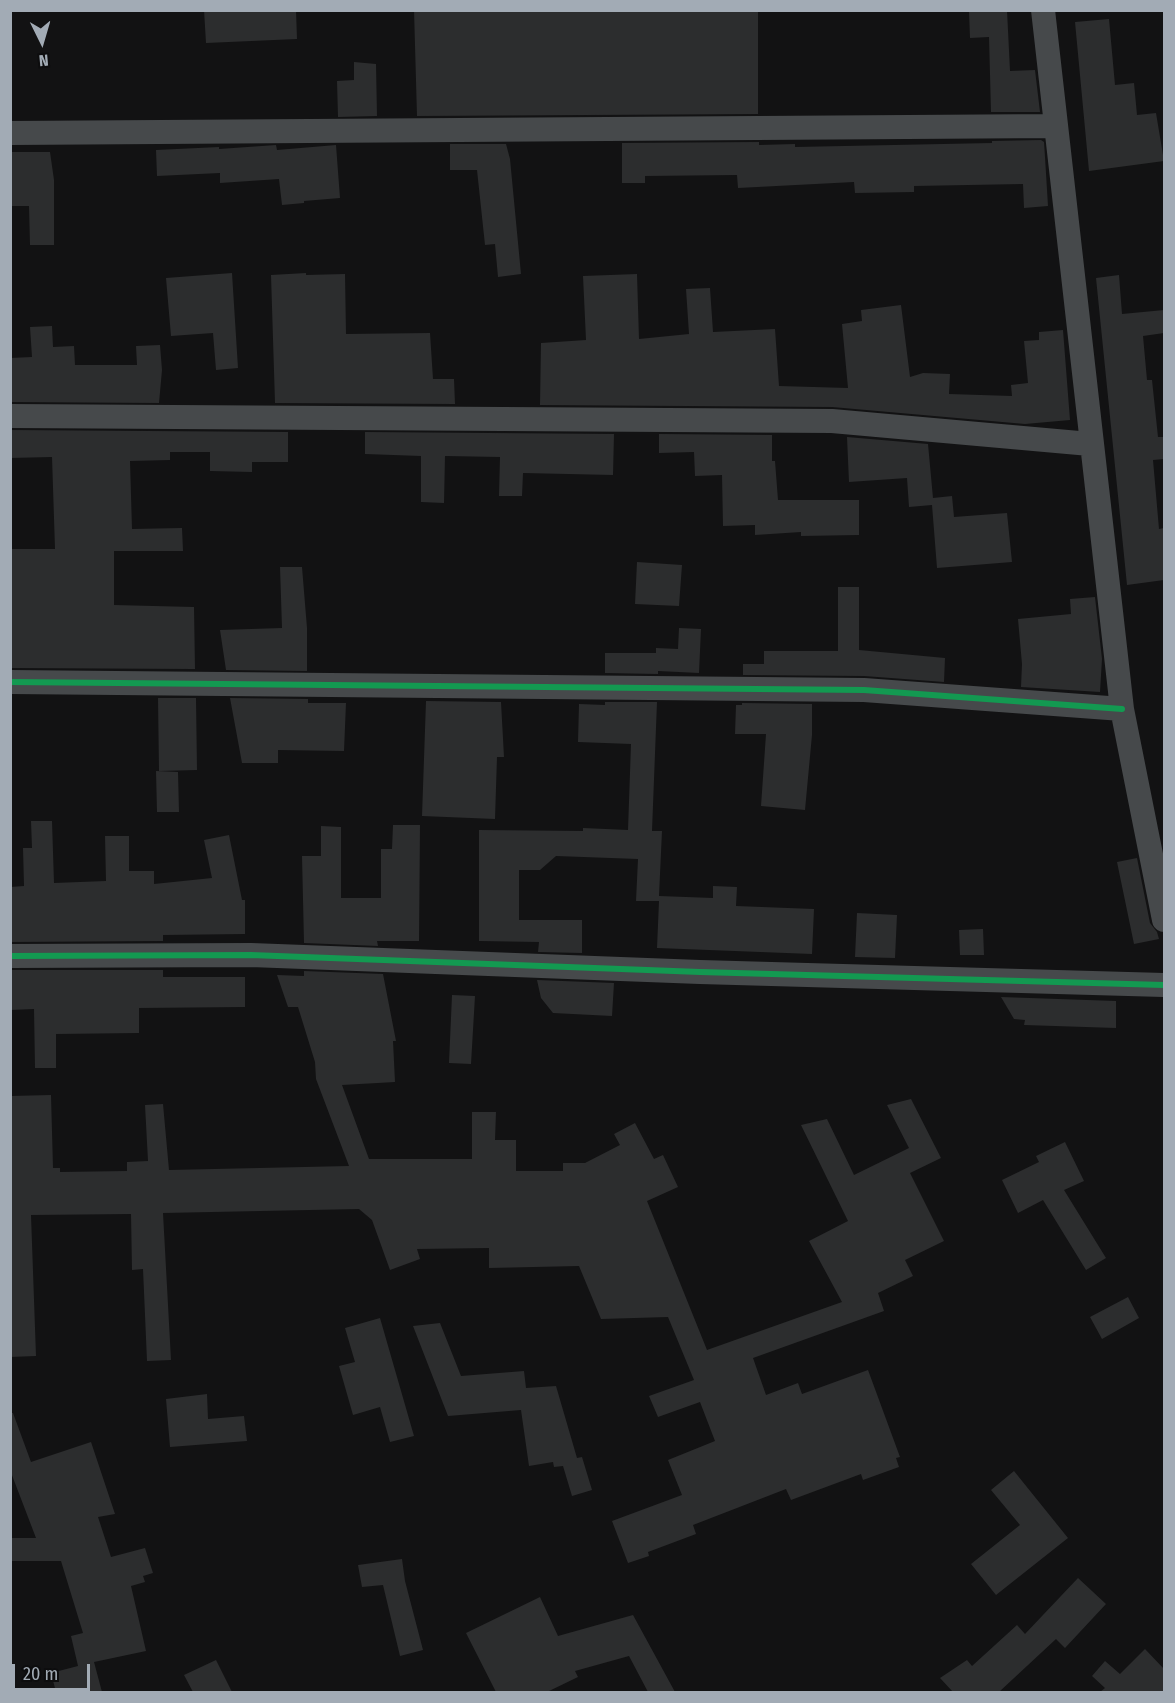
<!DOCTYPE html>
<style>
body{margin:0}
#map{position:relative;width:1175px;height:1703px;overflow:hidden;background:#121213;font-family:"Fira Sans Condensed",sans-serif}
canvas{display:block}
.frame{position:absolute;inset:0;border:12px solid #a2abb5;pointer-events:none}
.north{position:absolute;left:12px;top:12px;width:60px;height:60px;-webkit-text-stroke:4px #0d0d0e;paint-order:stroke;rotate:175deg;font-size:16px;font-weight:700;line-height:24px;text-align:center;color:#a2abb5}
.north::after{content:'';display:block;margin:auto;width:21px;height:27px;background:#a2abb5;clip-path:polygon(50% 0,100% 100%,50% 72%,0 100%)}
.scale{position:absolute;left:12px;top:1664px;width:78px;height:27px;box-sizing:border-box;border:3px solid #a2abb5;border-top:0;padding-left:8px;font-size:18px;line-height:21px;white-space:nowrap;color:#a2abb5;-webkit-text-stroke:4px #0d0d0e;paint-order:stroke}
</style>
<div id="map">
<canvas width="1175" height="1703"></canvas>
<div class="frame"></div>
<div class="north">N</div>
<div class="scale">20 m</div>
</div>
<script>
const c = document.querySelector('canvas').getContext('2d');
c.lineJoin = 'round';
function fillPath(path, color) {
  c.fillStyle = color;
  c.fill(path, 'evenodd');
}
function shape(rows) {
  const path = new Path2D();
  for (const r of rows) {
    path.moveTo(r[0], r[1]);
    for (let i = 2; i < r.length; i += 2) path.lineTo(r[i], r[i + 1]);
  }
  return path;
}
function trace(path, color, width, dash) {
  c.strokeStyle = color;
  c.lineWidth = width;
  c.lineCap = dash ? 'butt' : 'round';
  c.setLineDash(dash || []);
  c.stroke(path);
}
fillPath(shape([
 [204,10,296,10,297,39,206,43],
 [414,10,758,10,758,114,417,116],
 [1007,10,1010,71,1035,70,1040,112,991,112,989,37,970,38,969,11],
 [1109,19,1115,85,1134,83,1137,115,1156,113,1164,161,1089,171,1075,22],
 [354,62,376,64,377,116,338,117,337,81,354,80],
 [1041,140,1044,142,1045,157,1048,206,1024,208,1023,184,914,186,914,192,855,193,854,182,738,188,737,175,645,176,645,183,622,183,622,143,759,142,759,145,795,144,795,147,992,143,992,141],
 [450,144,506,144,510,159,521,274,498,277,495,244,485,245,477,170,450,170],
 [276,145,277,150,336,145,340,198,304,201,304,203,282,205,279,179,220,183,220,173,157,176,156,150,219,147,219,149],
 [10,152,50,152,54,180,54,245,30,245,29,206,10,206],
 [232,273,238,368,216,370,213,333,171,336,166,278],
 [306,273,306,275,345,274,346,334,430,333,433,379,454,379,455,404,275,403,271,275],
 [637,274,639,339,689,334,686,289,710,288,713,332,775,329,779,386,848,388,842,324,862,321,861,310,901,305,910,377,923,373,950,374,949,394,1012,396,1011,385,1028,383,1024,341,1039,340,1039,332,1063,330,1070,420,1025,424,832,407,540,405,541,343,586,340,583,276],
 [1119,275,1122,314,1164,310,1164,333,1143,336,1147,380,1152,380,1158,437,1164,437,1164,459,1153,460,1159,529,1164,528,1164,580,1127,585,1096,278],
 [52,326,53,347,74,346,75,365,137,365,136,346,160,345,162,370,159,403,10,402,10,358,32,357,30,327],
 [10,430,288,432,288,462,252,462,252,472,210,471,210,452,170,452,170,460,130,461,132,529,182,528,183,551,114,551,114,605,194,607,195,669,10,668,10,549,55,549,52,457,10,458],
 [365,432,614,434,613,475,523,473,522,496,499,496,500,457,445,456,444,503,421,502,421,456,365,454],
 [659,434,772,435,772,461,775,461,778,500,859,500,859,535,801,536,801,532,755,535,755,525,723,526,722,475,695,476,694,452,659,453],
 [847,437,928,444,933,498,952,496,954,517,1007,513,1012,562,937,568,932,505,909,507,907,478,849,482],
 [637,562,682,565,679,606,635,604],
 [280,567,302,567,307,628,307,671,226,670,220,630,282,628],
 [838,587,859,587,859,650,945,658,944,682,864,676,743,675,743,664,764,664,764,651,838,651],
 [1095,597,1102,659,1100,692,1021,687,1022,664,1018,619,1071,614,1070,599],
 [679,628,701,629,699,673,658,671,658,674,605,673,605,653,656,653,656,648,678,649],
 [158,698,196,698,197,770,159,771],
 [230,698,308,699,308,703,346,703,344,751,278,750,278,763,242,763],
 [426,701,501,702,504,757,497,757,495,819,422,816],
 [605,702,657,702,652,831,662,831,659,896,713,898,713,886,737,887,736,906,814,909,812,954,657,948,659,901,636,901,638,859,556,856,540,870,519,870,519,920,582,920,582,953,538,952,539,942,479,941,479,830,583,831,583,828,628,830,631,744,578,742,579,704,605,705],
 [742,703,812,704,812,735,805,810,761,806,766,734,735,734,736,705,742,705],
 [156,771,178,772,179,812,157,812],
 [31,821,52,821,54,883,106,881,105,836,129,836,129,871,154,871,154,884,212,878,204,840,229,835,242,900,245,900,245,934,163,935,163,941,10,942,10,887,24,886,23,848,32,848],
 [393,825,420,825,419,941,377,941,378,946,304,943,302,856,321,856,321,826,341,827,341,898,381,898,381,849,392,849],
 [1137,858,1150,923,1157,932,1159,939,1134,944,1117,862],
 [857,913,897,915,895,958,855,957],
 [983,929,984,955,960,955,959,930],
 [10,970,163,970,163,977,245,977,245,1007,139,1008,139,1033,56,1034,56,1068,35,1068,34,1009,10,1010],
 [304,971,383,974,396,1041,393,1041,395,1082,342,1085,369,1159,472,1159,472,1112,496,1112,495,1140,516,1140,516,1171,563,1171,563,1163,585,1163,620,1145,614,1134,635,1123,654,1159,663,1155,678,1187,647,1201,707,1350,842,1302,809,1241,848,1221,801,1125,827,1119,854,1175,909,1148,887,1105,911,1099,941,1158,910,1173,944,1241,905,1260,913,1276,878,1293,884,1311,753,1358,766,1395,798,1383,802,1394,868,1370,900,1457,896,1458,899,1467,863,1480,861,1474,791,1500,786,1489,693,1525,696,1534,648,1552,649,1556,628,1563,612,1521,682,1495,668,1460,715,1441,700,1402,658,1417,649,1396,694,1380,668,1317,601,1319,579,1266,489,1268,489,1248,417,1249,420,1259,390,1270,372,1220,359,1209,163,1213,171,1360,147,1361,143,1269,132,1270,131,1214,31,1215,36,1356,10,1357,10,1096,51,1095,53,1168,60,1168,60,1172,127,1171,127,1162,148,1161,145,1105,163,1104,169,1170,349,1166,316,1079,315,1062,298,1007,288,1007,277,975,304,976],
 [537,980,614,983,612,1016,553,1013,541,998],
 [452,995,475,996,471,1064,449,1063],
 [1001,997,1116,1001,1116,1028,1024,1025,1025,1020,1014,1019],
 [1065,1142,1084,1181,1064,1190,1106,1258,1086,1270,1043,1200,1018,1213,1002,1180,1039,1162,1036,1156],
 [1128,1297,1139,1318,1102,1339,1090,1317],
 [380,1318,414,1436,390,1442,380,1407,353,1415,339,1366,355,1362,345,1328],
 [440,1323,461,1376,524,1371,526,1388,556,1386,577,1458,582,1457,592,1490,572,1496,563,1466,554,1467,553,1462,529,1466,521,1410,448,1416,413,1326],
 [207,1394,208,1419,244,1416,247,1441,170,1447,166,1399],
 [10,1413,13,1413,31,1462,91,1442,115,1514,98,1517,111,1557,145,1548,153,1573,143,1576,145,1582,131,1586,146,1651,94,1662,102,1692,56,1692,51,1673,78,1666,71,1636,83,1633,61,1561,10,1561,10,1538,36,1538,10,1470],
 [1014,1471,1068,1538,996,1595,971,1564,1020,1525,991,1490],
 [402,1559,405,1581,423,1650,400,1656,383,1585,362,1587,358,1565],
 [1078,1578,1106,1604,1065,1648,1056,1639,999,1692,953,1692,940,1678,967,1660,972,1666,1017,1625,1025,1634],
 [540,1597,558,1636,633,1615,675,1692,648,1692,629,1656,575,1671,578,1677,547,1692,496,1692,466,1633],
 [1145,1649,1164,1669,1164,1692,1100,1692,1105,1688,1092,1676,1105,1661,1120,1674],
 [216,1660,232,1692,193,1692,184,1675]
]), '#2c2d2e');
trace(shape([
 [1043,10,1122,709,1164,920],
 [10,133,1056,126],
 [10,416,832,421,1090,444],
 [10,682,864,690,1122,709],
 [10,956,251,955,700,972,1164,985]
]), '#46494b', 24);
trace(shape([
 [10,682,864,690,1122,709],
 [10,956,251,955,700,972,1164,985]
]), '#139951', 6);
</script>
